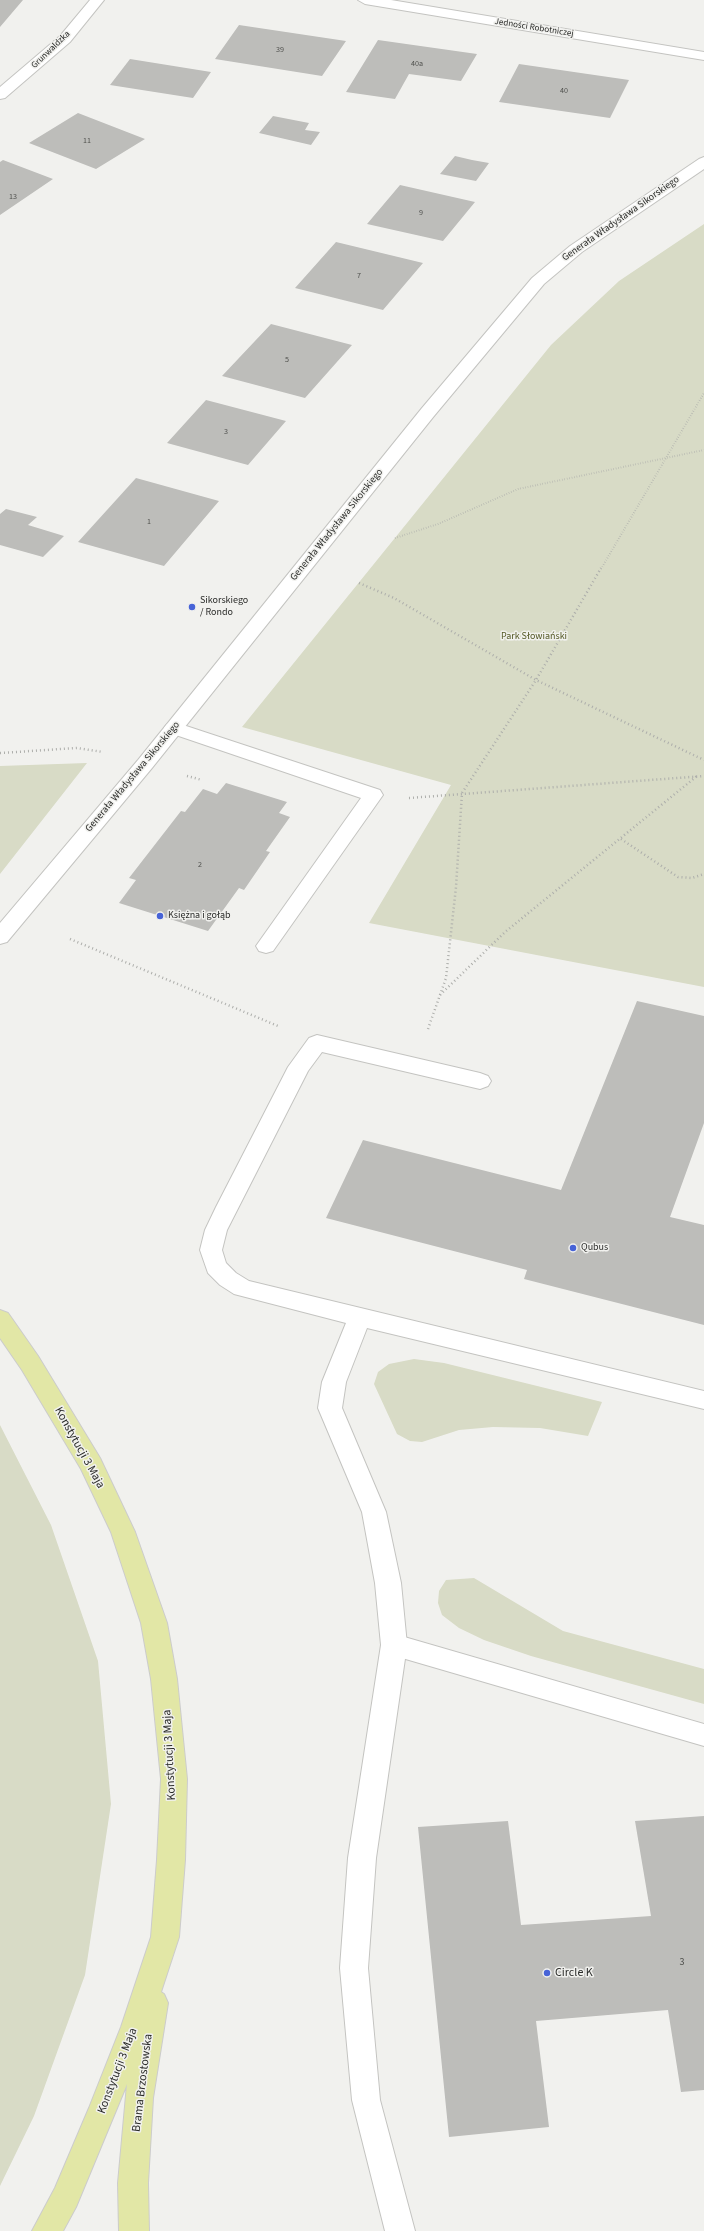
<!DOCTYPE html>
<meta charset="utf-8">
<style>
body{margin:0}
canvas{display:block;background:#f1f1ee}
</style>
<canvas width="704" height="2231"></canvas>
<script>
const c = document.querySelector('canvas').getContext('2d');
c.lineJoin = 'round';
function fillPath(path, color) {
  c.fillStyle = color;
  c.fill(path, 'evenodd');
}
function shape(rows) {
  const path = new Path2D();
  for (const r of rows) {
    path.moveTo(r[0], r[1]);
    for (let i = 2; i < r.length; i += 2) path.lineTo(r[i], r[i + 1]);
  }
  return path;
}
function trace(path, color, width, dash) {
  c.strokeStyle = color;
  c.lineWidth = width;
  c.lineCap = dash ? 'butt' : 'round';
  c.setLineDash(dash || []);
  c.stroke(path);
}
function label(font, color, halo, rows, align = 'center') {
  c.font = font + ' "Source Sans 3",sans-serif';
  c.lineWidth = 3;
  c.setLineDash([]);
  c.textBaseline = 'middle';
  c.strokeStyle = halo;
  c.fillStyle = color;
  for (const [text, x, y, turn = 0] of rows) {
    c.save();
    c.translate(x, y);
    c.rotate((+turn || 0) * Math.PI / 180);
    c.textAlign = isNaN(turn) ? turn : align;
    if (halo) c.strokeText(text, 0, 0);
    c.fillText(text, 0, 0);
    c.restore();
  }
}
fillPath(shape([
 [704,224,704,987,369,923,451,785,242,727,551,345,619,281],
 [87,763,0,874,0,766],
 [414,1359,444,1363,602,1402,588,1436,540,1428,493,1427,459,1430,422,1442,410,1441,397,1434,374,1384,378,1372,389,1364],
 [0,1425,51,1525,98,1661,111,1804,85,1975,34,2116,0,2186],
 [474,1578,563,1631,704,1669,704,1704,531,1656,484,1640,459,1628,442,1615,438,1603,439,1591,446,1580]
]), '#d8dbc6');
fillPath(shape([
 [0,0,23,0,0,27],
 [239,25,346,41,322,76,215,59],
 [378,40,477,54,461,81,409,74,395,99,346,92],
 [130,59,211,72,193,98,110,85],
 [519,64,629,80,610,118,499,102],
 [78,113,145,139,96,169,29,143],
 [273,116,309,123,305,130,320,132,311,145,259,133],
 [455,156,472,160,489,163,476,181,440,174],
 [3,160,53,179,0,215,0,162],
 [400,185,475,202,443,241,367,224],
 [336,242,423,263,383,310,295,288],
 [271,324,352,345,305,398,222,376],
 [206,400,286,421,248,465,167,443],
 [136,478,219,501,164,566,78,542],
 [6,509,37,517,28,525,64,536,43,557,0,545,0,514],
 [226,783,287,802,279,813,290,817,266,851,270,852,244,890,239,888,208,931,119,903,136,880,129,878,181,811,185,812,203,789,217,794],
 [637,1001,704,1016,704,1123,670,1217,704,1225,704,1325,524,1279,527,1270,326,1218,363,1140,561,1190],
 [704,1816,704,2090,681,2092,668,2010,536,2021,549,2127,449,2137,418,1827,508,1821,521,1925,651,1916,635,1821]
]), '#bdbdba');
const lane = shape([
 [174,722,380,790,383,795,273,951,266,953,259,951,256,946,361,798,167,732,164,728,167,724,174,722],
 [317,1035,480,1073,488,1076,491,1081,488,1086,480,1089,322,1052,308,1071,227,1230,222,1250,226,1263,236,1273,249,1281,704,1391,704,1409,367,1328,346,1382,342,1408,386,1512,401,1583,407,1645,376,1858,368,1968,380,2100,415,2231,385,2231,352,2100,340,1968,348,1858,381,1645,375,1583,362,1512,318,1408,322,1382,346,1323,234,1294,220,1285,208,1273,200,1250,205,1230,216,1207,288,1067,309,1038,317,1035]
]);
const street = shape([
 [90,0,104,0,70,42,5,98,0,99,0,87,60,36,90,0],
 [358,0,391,0,704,52,704,60,365,4,358,0],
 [394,1634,704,1724,704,1746,385,1653,381,1645,385,1637,394,1634]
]);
const secondary = shape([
 [704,157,704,169,582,252,544,284,434,416,152,768,7,942,0,944,0,923,138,760,422,408,532,278,570,246,699,159,704,157]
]);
const primary = shape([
 [0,1310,8,1313,38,1356,100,1458,135,1532,167,1623,177,1679,187,1779,185,1860,179,1937,161,1992,164,1994,168,2003,153,2098,148,2183,149,2231,119,2231,118,2183,127,2084,76,2207,63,2231,32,2231,55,2188,89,2108,121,2027,151,1937,157,1860,161,1779,151,1679,141,1623,111,1532,81,1469,22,1370,0,1338,0,1310]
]);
trace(lane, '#c4c4c1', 2);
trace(street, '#c4c4c1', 2);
trace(secondary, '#c4c4c1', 2);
trace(primary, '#ccc', 2);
trace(shape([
 [395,538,438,524,518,489,704,450],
 [601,569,704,393]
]), '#adaeab', 2, [0.5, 2]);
trace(shape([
 [359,583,394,598,536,680,704,760],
 [0,753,77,748,103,752],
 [187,776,202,780],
 [409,798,704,776],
 [621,839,678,877,692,878,704,874],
 [70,939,278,1026],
 [440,995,505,932,697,776],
 [428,1029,446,978,456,887,462,793,536,680,601,568]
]), '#adaeab', 2.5, [1, 3]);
fillPath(lane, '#fff');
fillPath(street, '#fff');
fillPath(secondary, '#fff');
fillPath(primary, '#e2e7a6');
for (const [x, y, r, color] of [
 [192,607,4,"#4763d7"],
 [160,916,4,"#4763d7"],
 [573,1248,4,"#4763d7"],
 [547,1973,4,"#4763d7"]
]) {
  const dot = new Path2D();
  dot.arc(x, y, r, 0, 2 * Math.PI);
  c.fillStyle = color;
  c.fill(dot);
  trace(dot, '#f1f1ee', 1.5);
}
label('8px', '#4f504d', null, [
 ["39",280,50],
 ["40a",417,64],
 ["40",564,91],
 ["11",87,141],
 ["13",13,197],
 ["9",421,213],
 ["7",359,276],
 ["5",287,360],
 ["3",226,432],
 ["1",149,522],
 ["2",200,865]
]);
label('9px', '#2a2b29', '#f1f1ee', [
 ["Jedności Robotniczej",534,28,9],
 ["Grunwaldzka",51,50,-44]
]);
label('10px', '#2a2b29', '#f1f1ee', [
 ["Generała Władysława Sikorskiego",621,219,-35],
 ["Generała Władysława Sikorskiego",337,525,-51],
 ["Generała Władysława Sikorskiego",133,777,-50]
]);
label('10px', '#2a2b29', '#f1f1ee', [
 ["Sikorskiego",200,601],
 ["/ Rondo",200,613],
 ["Księżna i gołąb",168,916],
 ["Qubus",581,1248]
], 'left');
label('10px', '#545925', '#f1f1ee', [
 ["Park Słowiański",534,637]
]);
label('10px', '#4f504d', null, [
 ["3",682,1963]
]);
label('12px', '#2a2b29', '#f1f1ee', [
 ["Konstytucji 3 Maja",79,1448,61],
 ["Konstytucji 3 Maja",170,1755,-93],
 ["Konstytucji 3 Maja",118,2071,-69],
 ["Brama Brzostowska",143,2083,-83]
]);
label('12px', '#2a2b29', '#f1f1ee', [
 ["Circle K",555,1973]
], 'left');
</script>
